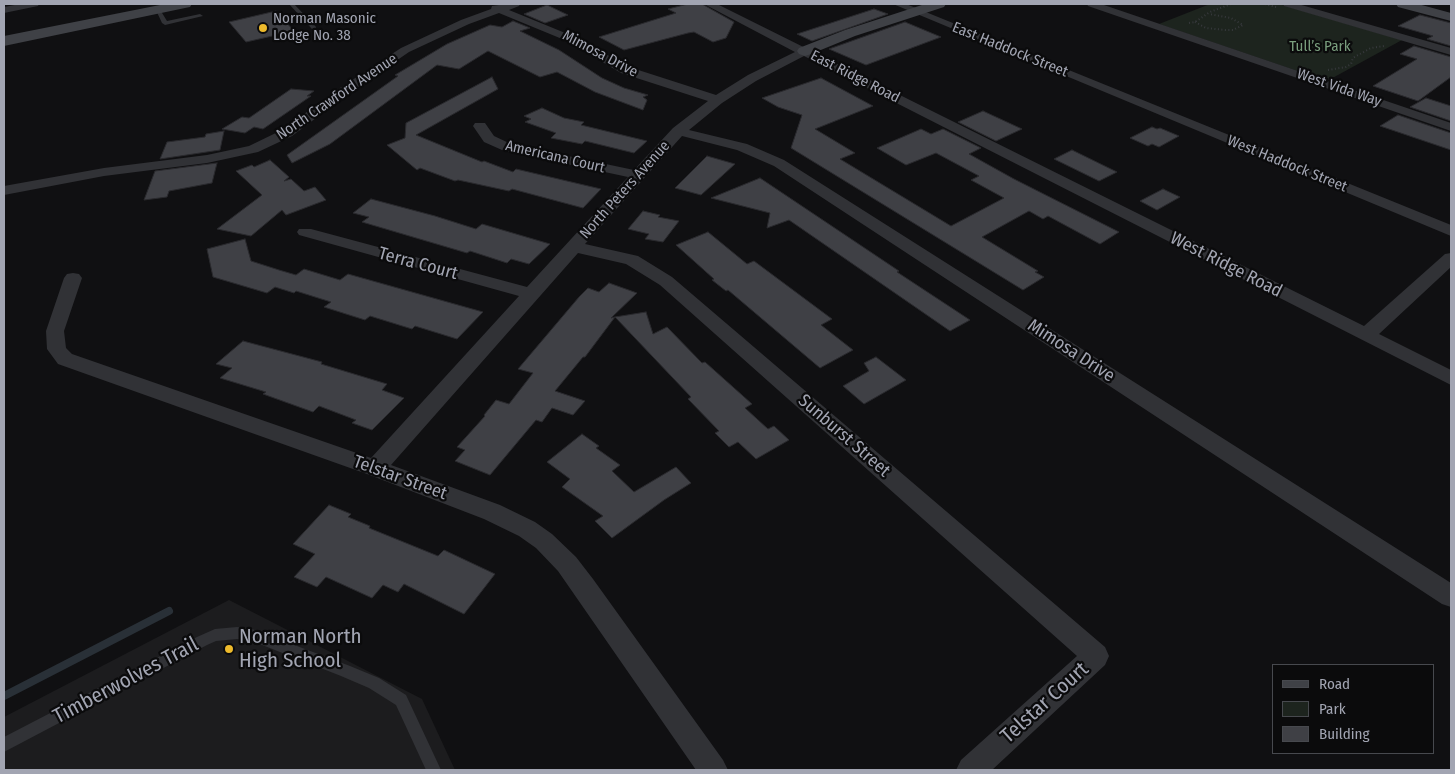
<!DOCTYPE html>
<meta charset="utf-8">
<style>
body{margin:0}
#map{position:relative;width:1455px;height:774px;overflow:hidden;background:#101012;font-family:"Fira Sans Condensed",sans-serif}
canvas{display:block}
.frame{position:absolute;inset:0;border:5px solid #a2a5b2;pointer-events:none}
.legend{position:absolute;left:1272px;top:664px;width:162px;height:90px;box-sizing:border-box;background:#0b0b0c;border:1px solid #47494e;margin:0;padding:6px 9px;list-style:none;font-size:15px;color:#a2a5b2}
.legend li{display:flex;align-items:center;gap:10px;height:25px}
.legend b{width:25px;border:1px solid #47494e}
</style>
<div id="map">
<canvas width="1455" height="774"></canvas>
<div class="frame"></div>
<ul class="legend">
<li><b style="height:6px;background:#3f4146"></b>Road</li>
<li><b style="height:14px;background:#1d241e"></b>Park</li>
<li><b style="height:14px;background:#3f4045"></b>Building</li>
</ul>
</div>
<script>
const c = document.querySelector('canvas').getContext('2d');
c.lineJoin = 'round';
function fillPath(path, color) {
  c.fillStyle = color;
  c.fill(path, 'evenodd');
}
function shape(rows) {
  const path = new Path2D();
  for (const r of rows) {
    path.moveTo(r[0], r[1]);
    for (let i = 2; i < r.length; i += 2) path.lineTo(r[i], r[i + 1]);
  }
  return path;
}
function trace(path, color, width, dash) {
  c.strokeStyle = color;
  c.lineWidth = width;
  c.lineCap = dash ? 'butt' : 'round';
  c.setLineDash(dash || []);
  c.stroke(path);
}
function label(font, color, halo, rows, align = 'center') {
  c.font = font + ' "Fira Sans Condensed",sans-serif';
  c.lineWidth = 4.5;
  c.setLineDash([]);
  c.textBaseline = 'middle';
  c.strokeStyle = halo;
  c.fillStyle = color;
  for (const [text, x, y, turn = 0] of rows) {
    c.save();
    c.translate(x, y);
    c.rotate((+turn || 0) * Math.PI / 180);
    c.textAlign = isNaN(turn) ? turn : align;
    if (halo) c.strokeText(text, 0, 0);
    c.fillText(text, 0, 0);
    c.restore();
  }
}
fillPath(shape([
 [229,600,422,699,455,770,4,770,4,717]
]), '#1c1c1e');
fillPath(shape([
 [1210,4,1279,4,1402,40,1327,81,1159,24]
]), '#1d241e');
trace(shape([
 [4,696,169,611]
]), '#293037', 8);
const building = shape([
 [688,4,702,4,734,22,726,38,713,42,694,32,688,33,624,50,599,37,676,13,668,9,688,4],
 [547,5,568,15,545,23,524,14,547,5],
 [874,9,888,14,812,41,797,34,874,9],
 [276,11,294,31,246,42,229,22,276,11],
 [1420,15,1451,23,1451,46,1427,39,1433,36,1398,26,1420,15],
 [513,21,530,28,520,31,559,50,602,78,624,88,648,95,643,97,647,100,643,110,595,92,557,72,540,77,488,51,459,69,437,65,330,144,292,163,287,155,398,76,395,75,447,44,490,25,502,27,513,21],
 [905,22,941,37,866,65,829,49,905,22],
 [1414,46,1451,57,1451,77,1418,101,1373,86,1417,59,1400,54,1414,46],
 [492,77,498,89,416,135,482,162,484,161,513,172,516,169,601,189,583,208,512,189,509,191,458,180,455,181,420,168,417,170,387,145,405,138,406,123,492,77],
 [821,78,873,106,815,129,855,153,840,159,951,226,1004,198,971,180,979,176,936,153,906,165,877,148,921,129,931,134,943,129,981,148,969,154,1014,179,1119,232,1100,244,1048,216,1043,219,1029,211,982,237,1038,271,1035,272,1044,277,1023,290,791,148,802,115,778,107,762,98,821,78],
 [291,89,314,91,307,96,311,96,263,129,254,127,245,133,222,129,242,117,249,118,291,89],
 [1426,98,1451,106,1451,121,1410,107,1426,98],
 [542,108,564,118,584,122,581,125,647,141,634,153,585,141,582,144,551,138,556,133,525,122,531,119,524,116,542,108],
 [983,111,1022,129,996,141,958,122,983,111],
 [1398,115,1451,133,1451,150,1380,126,1398,115],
 [1152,127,1157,129,1160,128,1179,136,1159,147,1152,144,1148,146,1130,138,1152,127],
 [224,131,220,150,160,159,167,142,205,137,206,134,224,131],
 [1072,150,1117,172,1099,181,1054,159,1072,150],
 [707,156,735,164,701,195,675,188,707,156],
 [270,160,289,177,284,181,291,179,304,191,315,187,326,200,286,215,282,210,251,236,217,229,262,195,236,171,252,165,254,167,270,160],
 [217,163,212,183,169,191,167,197,144,200,155,171,217,163],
 [760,178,899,271,897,272,970,320,950,331,789,220,767,228,770,213,711,198,760,178],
 [1163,189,1180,197,1157,210,1140,201,1163,189],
 [371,199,435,216,476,229,482,224,550,244,529,264,511,259,507,263,470,251,467,253,362,222,369,217,353,213,371,199],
 [643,211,660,215,658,217,679,221,663,242,645,239,649,234,628,229,643,211],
 [708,232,747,264,754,261,832,319,821,325,853,350,820,368,728,290,726,291,712,280,714,279,676,245,708,232],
 [245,239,251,261,279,270,296,275,304,269,340,280,348,274,483,312,457,339,415,326,412,329,370,316,365,320,324,307,331,302,296,291,294,293,275,287,267,293,213,277,207,249,245,239],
 [609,283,637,293,611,318,615,317,585,357,583,357,555,391,585,401,573,415,552,408,542,422,536,420,490,475,455,461,465,450,457,447,485,416,484,415,496,400,509,404,533,373,518,369,579,297,588,288,599,292,609,283],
 [646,312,653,334,667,327,702,363,705,362,752,404,745,408,768,429,774,426,789,440,756,459,738,442,729,447,715,433,719,431,688,399,691,397,615,317,646,312],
 [243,341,322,362,321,364,387,384,382,390,404,398,372,430,352,423,356,420,319,406,313,412,263,394,266,392,220,378,232,368,216,364,243,341],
 [876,357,906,380,864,404,843,386,869,371,864,363,876,357],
 [582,434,599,446,596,448,620,465,612,471,634,492,676,467,691,483,664,500,612,538,595,521,603,516,562,487,570,479,547,462,582,434],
 [329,505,351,514,348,517,370,526,369,528,438,556,444,550,495,574,464,614,404,584,398,592,383,585,372,598,326,577,317,587,294,577,315,554,293,544,329,505]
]);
fillPath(building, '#3f4045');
trace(building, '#2a2a2e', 1);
trace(shape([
 [1265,4,1276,7],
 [1195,22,1206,28,1225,30,1233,30,1243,25,1231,18,1209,14],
 [1189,23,1195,22,1210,12,1231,4],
 [1328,70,1346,67,1351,64,1353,58,1360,54,1371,48,1384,46]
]), '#37393d', 2, [1, 2.5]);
fillPath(shape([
 [289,4,294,4,316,27,316,29,312,29,289,4],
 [155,8,159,8,167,21,200,14,203,16,165,25,162,23,155,8],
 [237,627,252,629,350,666,379,678,406,695,441,770,426,770,396,705,369,688,341,676,252,641,237,639,216,641,207,645,4,752,4,737,197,637,215,629,237,627]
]), '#313236');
fillPath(shape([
 [20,4,39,4,38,6,4,13,4,7,20,4],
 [506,4,520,4,519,6,509,10,575,37,629,67,716,95,748,75,795,52,704,4,717,4,1364,326,1445,254,1451,253,1451,267,1379,334,1451,370,1451,385,804,56,756,81,722,103,689,130,747,144,784,160,1451,583,1451,607,1442,604,774,166,737,150,682,136,585,244,638,256,672,277,1105,647,1109,656,1105,665,992,770,956,770,961,760,1077,656,660,285,626,264,578,253,391,465,500,505,535,522,552,534,576,557,593,579,723,760,728,770,696,770,558,571,536,548,519,536,484,519,367,474,58,364,47,349,46,331,64,278,67,274,73,273,79,274,82,278,64,331,66,348,72,354,371,458,519,296,299,235,297,232,299,229,311,229,527,287,628,177,502,150,484,142,473,126,475,123,485,123,494,136,511,144,634,170,673,128,708,101,621,73,567,41,499,13,469,24,409,52,348,94,292,136,258,152,207,163,104,176,4,195,4,186,104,168,207,155,249,146,282,130,340,88,401,48,461,20,491,9,492,6,506,4],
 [893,4,906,4,1451,225,1451,236,893,4],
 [1087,4,1101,4,1451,123,1451,131,1088,6,1087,4],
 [1283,4,1298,4,1451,48,1451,55,1284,6,1283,4]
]), '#313236');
fillPath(shape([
 [165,4,192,4,190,7,185,8,4,46,4,36,165,4],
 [925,4,946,4,944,7,855,36,811,54,805,56,799,54,797,51,799,48,845,30,925,4],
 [1396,4,1418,4,1451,13,1451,21,1398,7,1396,4]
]), '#3f4146');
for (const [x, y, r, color] of [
 [263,28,5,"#edba2c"],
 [229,649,5,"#edba2c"]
]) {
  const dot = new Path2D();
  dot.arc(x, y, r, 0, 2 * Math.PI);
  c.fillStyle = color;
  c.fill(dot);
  trace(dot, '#0b0b0c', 2);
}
label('15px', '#a2a5b2', '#0b0b0c', [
 ["Norman Masonic",273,19],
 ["Lodge No. 38",273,36]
], 'left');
label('15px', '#799d7d', '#0b0b0c', [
 ["Tull’s Park",1320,47]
]);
label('15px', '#a2a5b2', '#0b0b0c', [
 ["East Haddock Street",1010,50,22],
 ["Mimosa Drive",600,54,28],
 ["East Ridge Road",855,77,27],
 ["West Vida Way",1339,88,19],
 ["North Crawford Avenue",337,97,-34],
 ["Americana Court",555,157,13],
 ["West Haddock Street",1287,164,22],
 ["North Peters Avenue",625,190,-48]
]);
label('18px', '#a2a5b2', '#0b0b0c', [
 ["Terra Court",418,264,15],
 ["West Ridge Road",1226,265,27],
 ["Mimosa Drive",1071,351,33],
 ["Sunburst Street",844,436,41],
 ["Telstar Street",400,478,20]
]);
label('21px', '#a2a5b2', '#0b0b0c', [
 ["Norman North",239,637],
 ["High School",239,661]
], 'left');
label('21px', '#a2a5b2', '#0b0b0c', [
 ["Timberwolves Trail",126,681,-28],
 ["Telstar Court",1045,703,-42]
]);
</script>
